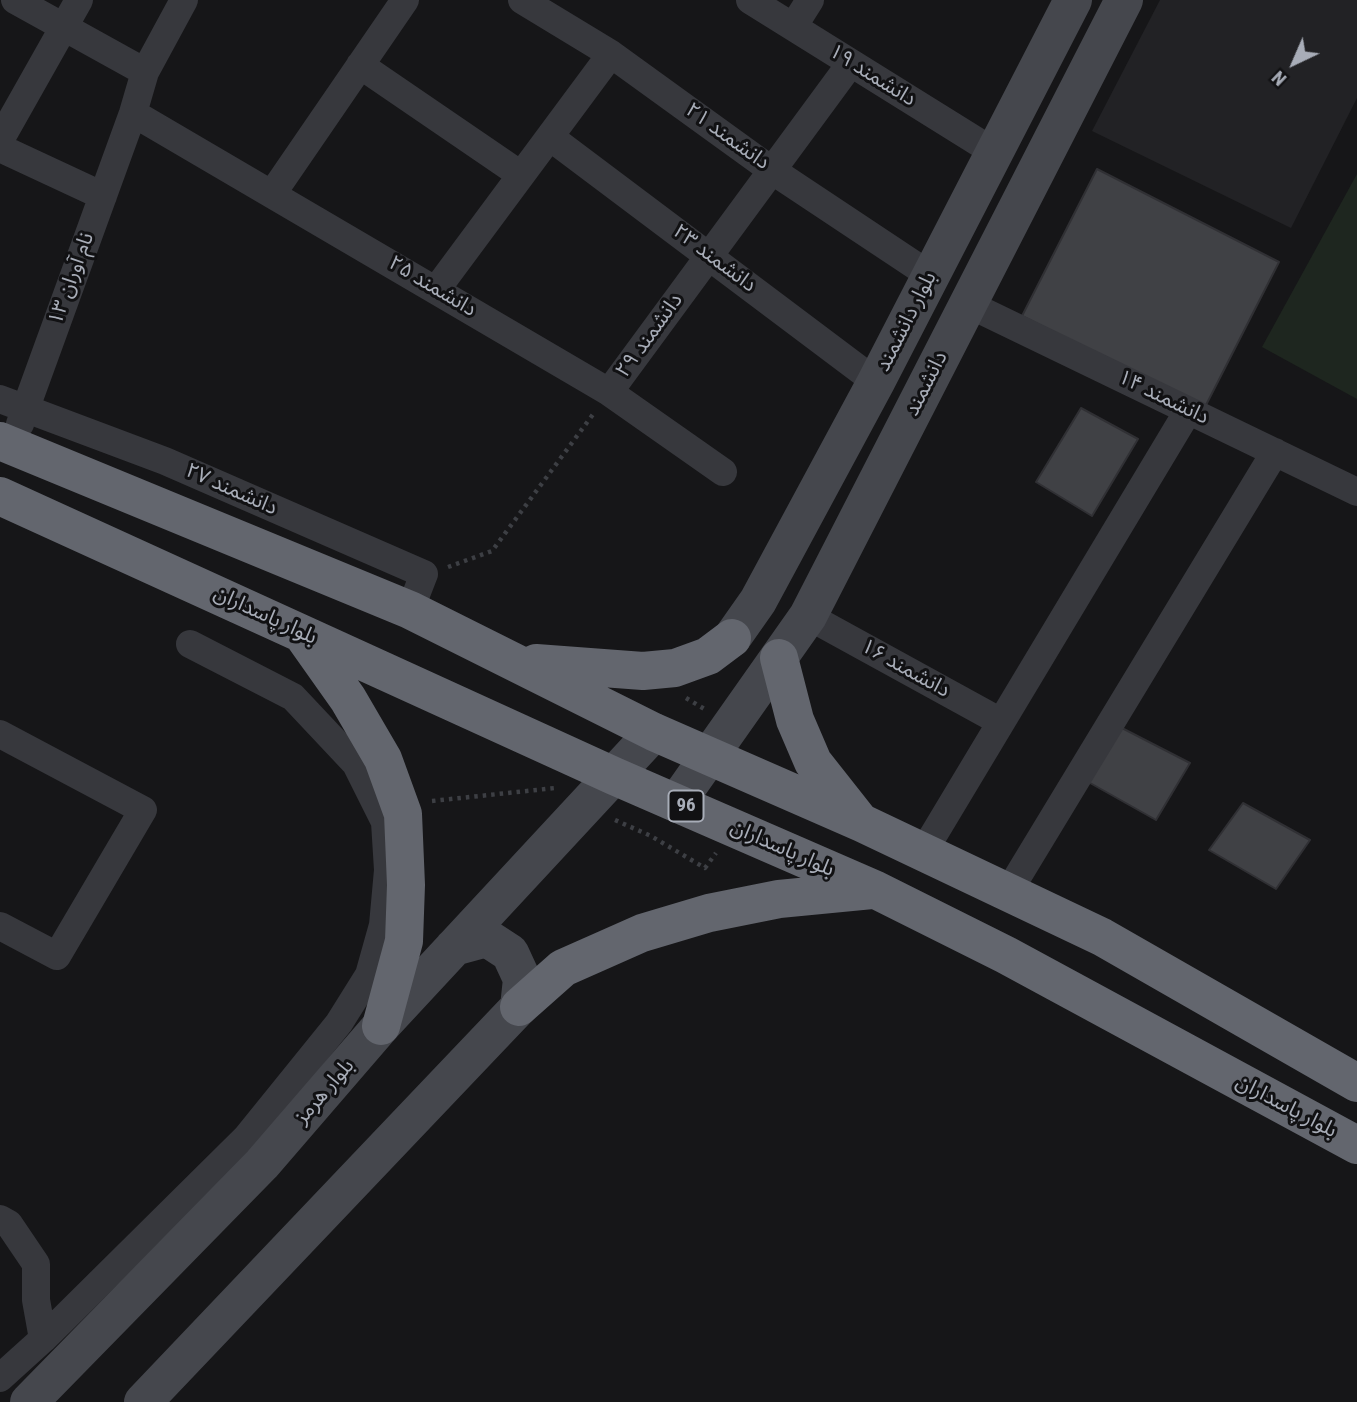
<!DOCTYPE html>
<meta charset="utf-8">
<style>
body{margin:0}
#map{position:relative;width:1357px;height:1402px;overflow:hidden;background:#161618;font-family:"Roboto Condensed",sans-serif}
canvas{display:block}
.north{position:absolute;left:1259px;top:28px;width:70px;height:70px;-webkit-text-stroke:5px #111113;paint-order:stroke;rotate:224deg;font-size:19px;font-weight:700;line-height:28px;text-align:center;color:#a8adb8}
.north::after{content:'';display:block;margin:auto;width:24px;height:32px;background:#a8adb8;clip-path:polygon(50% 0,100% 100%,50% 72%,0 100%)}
</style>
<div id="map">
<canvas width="1357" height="1402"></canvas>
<div class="north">N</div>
</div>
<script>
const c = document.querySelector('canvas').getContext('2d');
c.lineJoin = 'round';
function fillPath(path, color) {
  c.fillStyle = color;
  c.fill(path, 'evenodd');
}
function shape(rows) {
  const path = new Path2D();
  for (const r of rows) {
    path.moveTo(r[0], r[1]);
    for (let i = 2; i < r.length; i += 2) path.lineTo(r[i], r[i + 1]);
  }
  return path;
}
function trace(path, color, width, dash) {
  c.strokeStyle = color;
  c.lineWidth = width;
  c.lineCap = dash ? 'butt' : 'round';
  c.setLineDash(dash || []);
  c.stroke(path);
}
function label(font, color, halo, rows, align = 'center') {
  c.font = font + ' "Roboto Condensed","Noto Sans Arabic",sans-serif';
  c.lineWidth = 6;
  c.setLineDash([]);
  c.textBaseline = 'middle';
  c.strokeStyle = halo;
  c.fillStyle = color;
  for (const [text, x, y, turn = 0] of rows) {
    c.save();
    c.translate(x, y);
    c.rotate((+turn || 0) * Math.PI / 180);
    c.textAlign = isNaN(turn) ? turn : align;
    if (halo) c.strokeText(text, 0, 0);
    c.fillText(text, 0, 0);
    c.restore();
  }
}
fillPath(shape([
 [1160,0,1357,0,1357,98,1291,228,1092,131]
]), '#222225');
fillPath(shape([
 [1357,174,1357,399,1262,347]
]), '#1e261f');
const building = shape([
 [1097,169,1279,262,1204,409,1022,316,1097,169],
 [1081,408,1138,439,1092,516,1036,482,1081,408],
 [1118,726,1190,763,1156,820,1083,779,1118,726],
 [1243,803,1310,840,1276,889,1209,850,1243,803]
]);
fillPath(building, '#404145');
trace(building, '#303034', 2);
trace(shape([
 [448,567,492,551,594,413],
 [686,698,706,710],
 [432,801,555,788],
 [615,820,651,836,705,868,716,853]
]), '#3d3f44', 4.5, [3.5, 5]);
trace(shape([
 [15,0,145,72],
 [522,0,611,54,770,169,931,276],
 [750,0,994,152],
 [793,27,810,0],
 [360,65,521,175],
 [133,113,609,392,723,472],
 [550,137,876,382],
 [0,140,79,0],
 [0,148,103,196],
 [272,194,405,0],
 [436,290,611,54],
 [968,304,1357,492],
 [609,392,851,63],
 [0,399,165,461,424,574,410,610],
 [20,424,133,113,145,72,184,0],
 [808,616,1001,722],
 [0,734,143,810,57,956,0,926],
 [922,854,1188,411],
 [1007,894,1275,452],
 [0,1219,9,1224,36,1264,36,1300,43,1339,0,1378],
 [43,1339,246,1138,339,1023,369,975,383,925,388,870,385,822,356,764,293,697,190,644]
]), '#37383d', 28);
trace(shape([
 [732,638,758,601,876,382,1073,0],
 [677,802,808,616,1124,0],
 [29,1402,262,1164,381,1026,654,732],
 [143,1402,519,1007,522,979,510,953,487,938,454,947]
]), '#45474d', 38);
trace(shape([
 [0,441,410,610,654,732,862,823,1102,937,1357,1083],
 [0,496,614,776,876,890,1006,955,1357,1145],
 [302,634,348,699,383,759,403,814,406,885,404,941,381,1026],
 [779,658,795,720,813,762,858,819],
 [536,663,643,671,675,668,708,656,732,638],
 [519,1007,563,968,642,933,709,913,779,899,872,890]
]), '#63666e', 38);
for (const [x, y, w] of [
 [686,806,35]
]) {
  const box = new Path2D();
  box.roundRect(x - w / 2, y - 15.5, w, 31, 5);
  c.fillStyle = '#111113';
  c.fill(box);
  trace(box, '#a8adb8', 2);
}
label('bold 19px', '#a8adb8', null, [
 ["96",686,806]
]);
label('21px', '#a8adb8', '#111113', [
 ["دانشمند ۱۹",872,76,32],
 ["دانشمند ۲۱",727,137,36],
 ["دانشمند ۲۳",714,259,37],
 ["نام آوران ۱۳",72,279,-70],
 ["دانشمند ۲۵",432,287,31],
 ["بلوار دانشمند",907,322,-63],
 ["دانشمند ۲۹",650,336,-54],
 ["دانشمند",927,384,-63],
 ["دانشمند ۱۴",1163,398,26],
 ["دانشمند ۲۷",231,490,24],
 ["بلوار پاسداران",265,616,25],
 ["دانشمند ۱۶",905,669,29],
 ["بلوار پاسداران",782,849,24],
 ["بلوار هرمز",325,1092,-49],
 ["بلوار پاسداران",1286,1107,28]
]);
</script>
